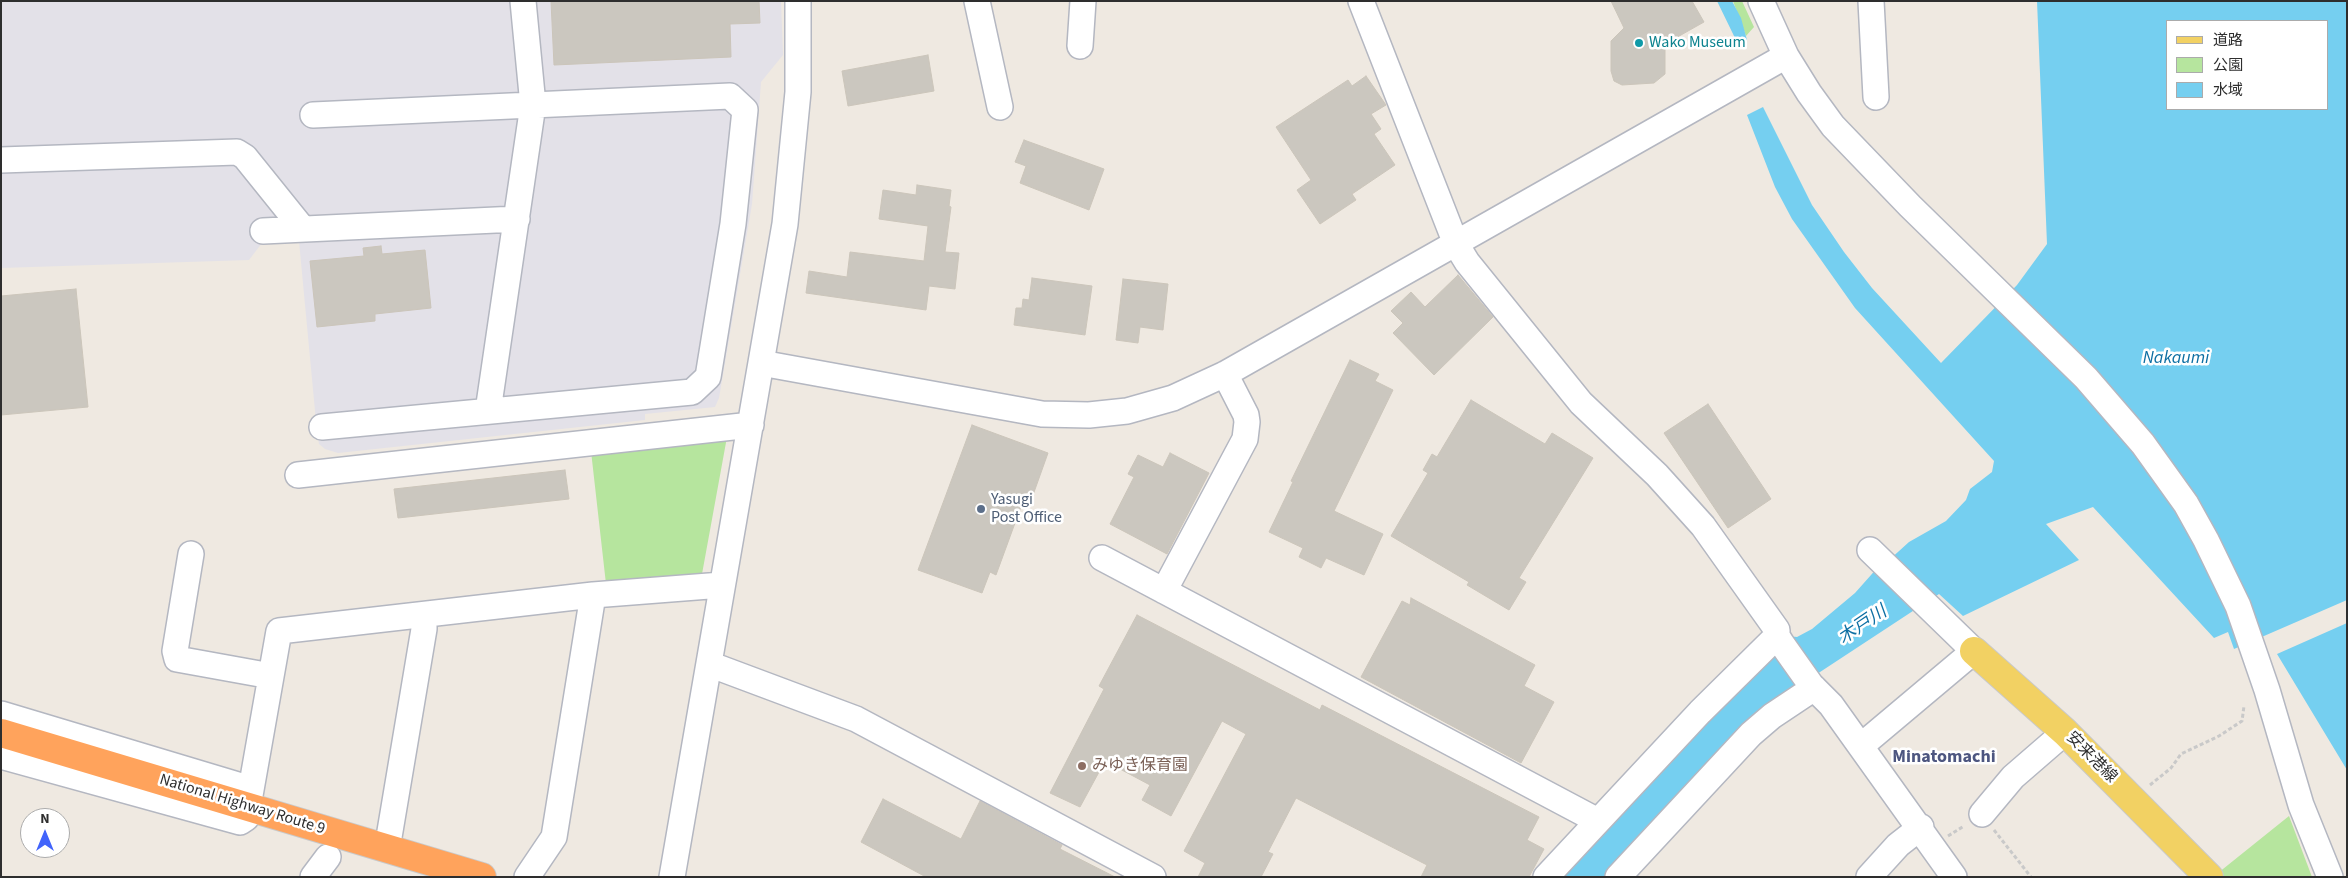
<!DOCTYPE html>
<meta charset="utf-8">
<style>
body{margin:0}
#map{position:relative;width:2348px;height:878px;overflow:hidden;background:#efe9e1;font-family:"Source Sans 3","Noto Sans JP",sans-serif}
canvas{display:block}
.frame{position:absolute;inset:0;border:2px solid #2e2e2e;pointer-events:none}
.legend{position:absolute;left:2166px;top:20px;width:162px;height:90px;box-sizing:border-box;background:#fff;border:1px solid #ababab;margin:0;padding:6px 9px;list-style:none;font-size:15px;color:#2e2e2e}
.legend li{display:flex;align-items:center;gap:10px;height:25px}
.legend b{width:25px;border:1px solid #ababab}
.north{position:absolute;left:20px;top:808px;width:50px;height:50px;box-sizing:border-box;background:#fff;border:1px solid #ababab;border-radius:50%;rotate:0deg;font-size:14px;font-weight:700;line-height:20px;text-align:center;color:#2e2e2e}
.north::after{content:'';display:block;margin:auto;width:18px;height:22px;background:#4264fb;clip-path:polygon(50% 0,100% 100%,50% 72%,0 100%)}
</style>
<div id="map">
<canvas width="2348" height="878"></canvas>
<div class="frame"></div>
<ul class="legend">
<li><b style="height:6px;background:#f2d163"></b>道路</li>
<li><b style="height:14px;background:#b6e59e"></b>公園</li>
<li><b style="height:14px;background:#75cff0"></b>水域</li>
</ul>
<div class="north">N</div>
</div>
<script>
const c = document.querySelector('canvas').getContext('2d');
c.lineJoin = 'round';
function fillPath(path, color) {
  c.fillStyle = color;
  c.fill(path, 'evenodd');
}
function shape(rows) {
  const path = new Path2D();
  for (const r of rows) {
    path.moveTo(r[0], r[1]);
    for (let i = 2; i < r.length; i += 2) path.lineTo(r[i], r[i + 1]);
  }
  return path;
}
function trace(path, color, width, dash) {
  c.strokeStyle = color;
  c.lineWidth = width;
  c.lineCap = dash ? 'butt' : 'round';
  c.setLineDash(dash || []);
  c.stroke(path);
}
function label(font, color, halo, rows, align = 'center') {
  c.font = font + ' "Source Sans 3","Noto Sans JP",sans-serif';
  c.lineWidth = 5;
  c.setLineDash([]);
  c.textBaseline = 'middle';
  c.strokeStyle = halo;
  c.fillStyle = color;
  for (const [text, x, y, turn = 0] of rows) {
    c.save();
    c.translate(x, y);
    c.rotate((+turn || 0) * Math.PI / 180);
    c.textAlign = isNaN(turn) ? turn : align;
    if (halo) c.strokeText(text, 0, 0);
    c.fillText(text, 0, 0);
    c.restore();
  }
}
fillPath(shape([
 [1,1,781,1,783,55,761,82,752,204,719,398,715,407,645,414,645,420,338,453,325,449,319,444,317,432,299,241,262,243,249,260,1,268]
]), '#e3e1e8');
fillPath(shape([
 [1733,1,1742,1,1754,27,1746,36],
 [727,437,702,574,606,584,591,451],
 [2289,816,2312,877,2222,877,2218,873]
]), '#b6e59e');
fillPath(shape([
 [1717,1,1732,1,1741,18,1747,40,1734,46,1734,36],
 [2037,1,2347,1,2347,600,2234,649,2228,632,2214,638,2093,507,2046,524,2079,560,1963,616,1939,594,1929,601,1888,561,1909,542,1946,521,1966,500,1970,489,1992,472,1994,461,1855,308,1792,219,1775,187,1747,115,1763,107,1812,205,1844,252,1872,288,1941,363,2017,285,2047,244],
 [2167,21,2327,21,2327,109,2167,109],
 [1879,566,1919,607,1817,674,1609,877,1556,877,1788,636,1797,637,1812,629,1855,593],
 [2347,623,2347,770,2277,654]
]), '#75cff0');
const building = shape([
 [551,1,759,1,760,23,730,24,731,57,554,65,551,1],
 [1611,1,1692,1,1704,22,1665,44,1665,74,1654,83,1622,85,1614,81,1611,71,1611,41,1624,28,1611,1],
 [928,55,934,91,848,106,842,71,928,55],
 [1366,76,1386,105,1371,114,1381,129,1374,134,1395,165,1352,194,1356,200,1320,224,1297,190,1311,180,1276,127,1348,80,1352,86,1366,76],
 [1024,140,1104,169,1089,210,1020,183,1026,166,1015,162,1024,140],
 [917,185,951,190,949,206,951,207,945,252,959,253,955,289,929,286,926,310,806,293,809,271,847,277,850,252,924,261,928,226,879,219,883,190,916,195,917,185],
 [381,246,382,254,425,250,431,308,375,314,375,321,317,327,310,261,364,256,363,248,381,246],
 [1458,275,1493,317,1434,375,1393,333,1403,323,1391,311,1411,292,1425,307,1458,275],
 [1032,278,1092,286,1085,335,1014,325,1016,308,1022,308,1023,299,1029,300,1032,278],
 [1123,279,1168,284,1163,330,1140,327,1138,343,1116,340,1123,279],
 [76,289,88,407,1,415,1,296,76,289],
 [1350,360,1379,374,1375,381,1393,390,1334,511,1383,534,1364,575,1326,558,1321,568,1299,557,1303,548,1269,532,1293,482,1291,481,1350,360],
 [1471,400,1545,444,1552,433,1593,458,1519,578,1526,582,1509,610,1467,585,1469,582,1391,536,1428,473,1423,470,1432,454,1437,457,1471,400],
 [1708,404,1771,499,1728,528,1664,433,1708,404],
 [972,425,1048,453,1033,495,1026,493,996,575,990,572,982,593,918,570,972,425],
 [1170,453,1209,473,1167,554,1110,524,1134,477,1128,474,1138,455,1163,467,1170,453],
 [565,470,569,499,398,518,394,489,565,470],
 [1411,598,1535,665,1524,686,1554,702,1521,763,1361,677,1402,601,1410,605,1411,598],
 [1137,615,1320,710,1322,705,1539,817,1527,840,1544,849,1529,877,1421,877,1427,865,1296,798,1268,852,1273,854,1261,877,1198,877,1205,863,1184,851,1246,734,1222,721,1171,816,1142,800,1150,785,1105,761,1080,807,1050,793,1104,689,1099,686,1137,615],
 [883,799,961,839,980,801,1062,845,1060,849,1115,877,926,877,861,842,883,799]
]);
fillPath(building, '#cbc7bf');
trace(building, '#cbc5ba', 1);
const minor = shape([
 [977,1,1000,107],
 [1361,1,1456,244,1467,262,1581,403,1657,475,1703,526,1777,630,1777,636,1782,644,1811,685,1831,705,1954,877],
 [1761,1,1786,56,1809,93,1833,126,1910,206,2086,378,2143,444,2186,504,2206,540,2238,606,2267,690,2301,805,2330,877],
 [1871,1,1876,97],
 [1080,46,1083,1],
 [313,115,730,96,745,110,733,224,708,377,692,392,322,427],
 [1,160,237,152,245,157,303,229],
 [263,231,517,219],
 [761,363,1042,414,1089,415,1127,411,1173,398,1225,374,1786,56],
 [488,411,533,105,523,1],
 [298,475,751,425],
 [191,554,175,651,177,659,271,676],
 [1102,558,1598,821],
 [1164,591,1245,439,1247,422,1246,415,1225,374],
 [709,664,856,719,1153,877],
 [1,714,251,789],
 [1861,746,1974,651,1870,550],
 [1,756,240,822,246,818,279,631,593,595,722,585],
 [1982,814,2013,777,2065,732],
 [387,849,424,629,424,615],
 [313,877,328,857],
 [527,877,554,837,593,595],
 [672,877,785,224,798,92,798,1],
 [1546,877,1700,712,1777,636],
 [1618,877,1751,734,1772,716,1814,688],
 [1869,877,1898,845,1921,827]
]);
const major = shape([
 [1974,651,2065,732,2209,877]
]);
const highway = shape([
 [1,733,482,877]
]);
trace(minor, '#b4b7c1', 28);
trace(major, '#c9c9c9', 30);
trace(highway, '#c9c9c9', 30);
trace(shape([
 [2150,785,2171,768,2181,754,2219,736,2242,721,2244,706],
 [1994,830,2031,877],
 [1948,836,1964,826]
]), '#c9c9c9', 3, [4, 2.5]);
trace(minor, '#fff', 25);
trace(major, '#f2d163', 28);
trace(highway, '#ffa35c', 28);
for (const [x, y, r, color] of [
 [1639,43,5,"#0f9aa8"],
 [981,509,5,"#5c6f8a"],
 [1082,766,5,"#8d6e63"]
]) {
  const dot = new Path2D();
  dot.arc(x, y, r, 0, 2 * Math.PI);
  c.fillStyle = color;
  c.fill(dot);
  trace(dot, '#fff', 2);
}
label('16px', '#0d838f', '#fff', [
 ["Wako Museum",1649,43]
], 'left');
label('16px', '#4e5e75', '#fff', [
 ["Yasugi",991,500],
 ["Post Office",991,518]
], 'left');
label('16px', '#2e2e2e', '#fff', [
 ["安来港線",2091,758,45],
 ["National Highway Route 9",242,805,17]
]);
label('16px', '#785e54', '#fff', [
 ["みゆき保育園",1092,766]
], 'left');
label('italic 18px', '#0d6fa3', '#fff', [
 ["Nakaumi",2176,359],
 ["木戸川",1863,626,-34]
]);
label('bold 18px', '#4d5680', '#fff', [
 ["Minatomachi",1944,758]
]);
</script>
